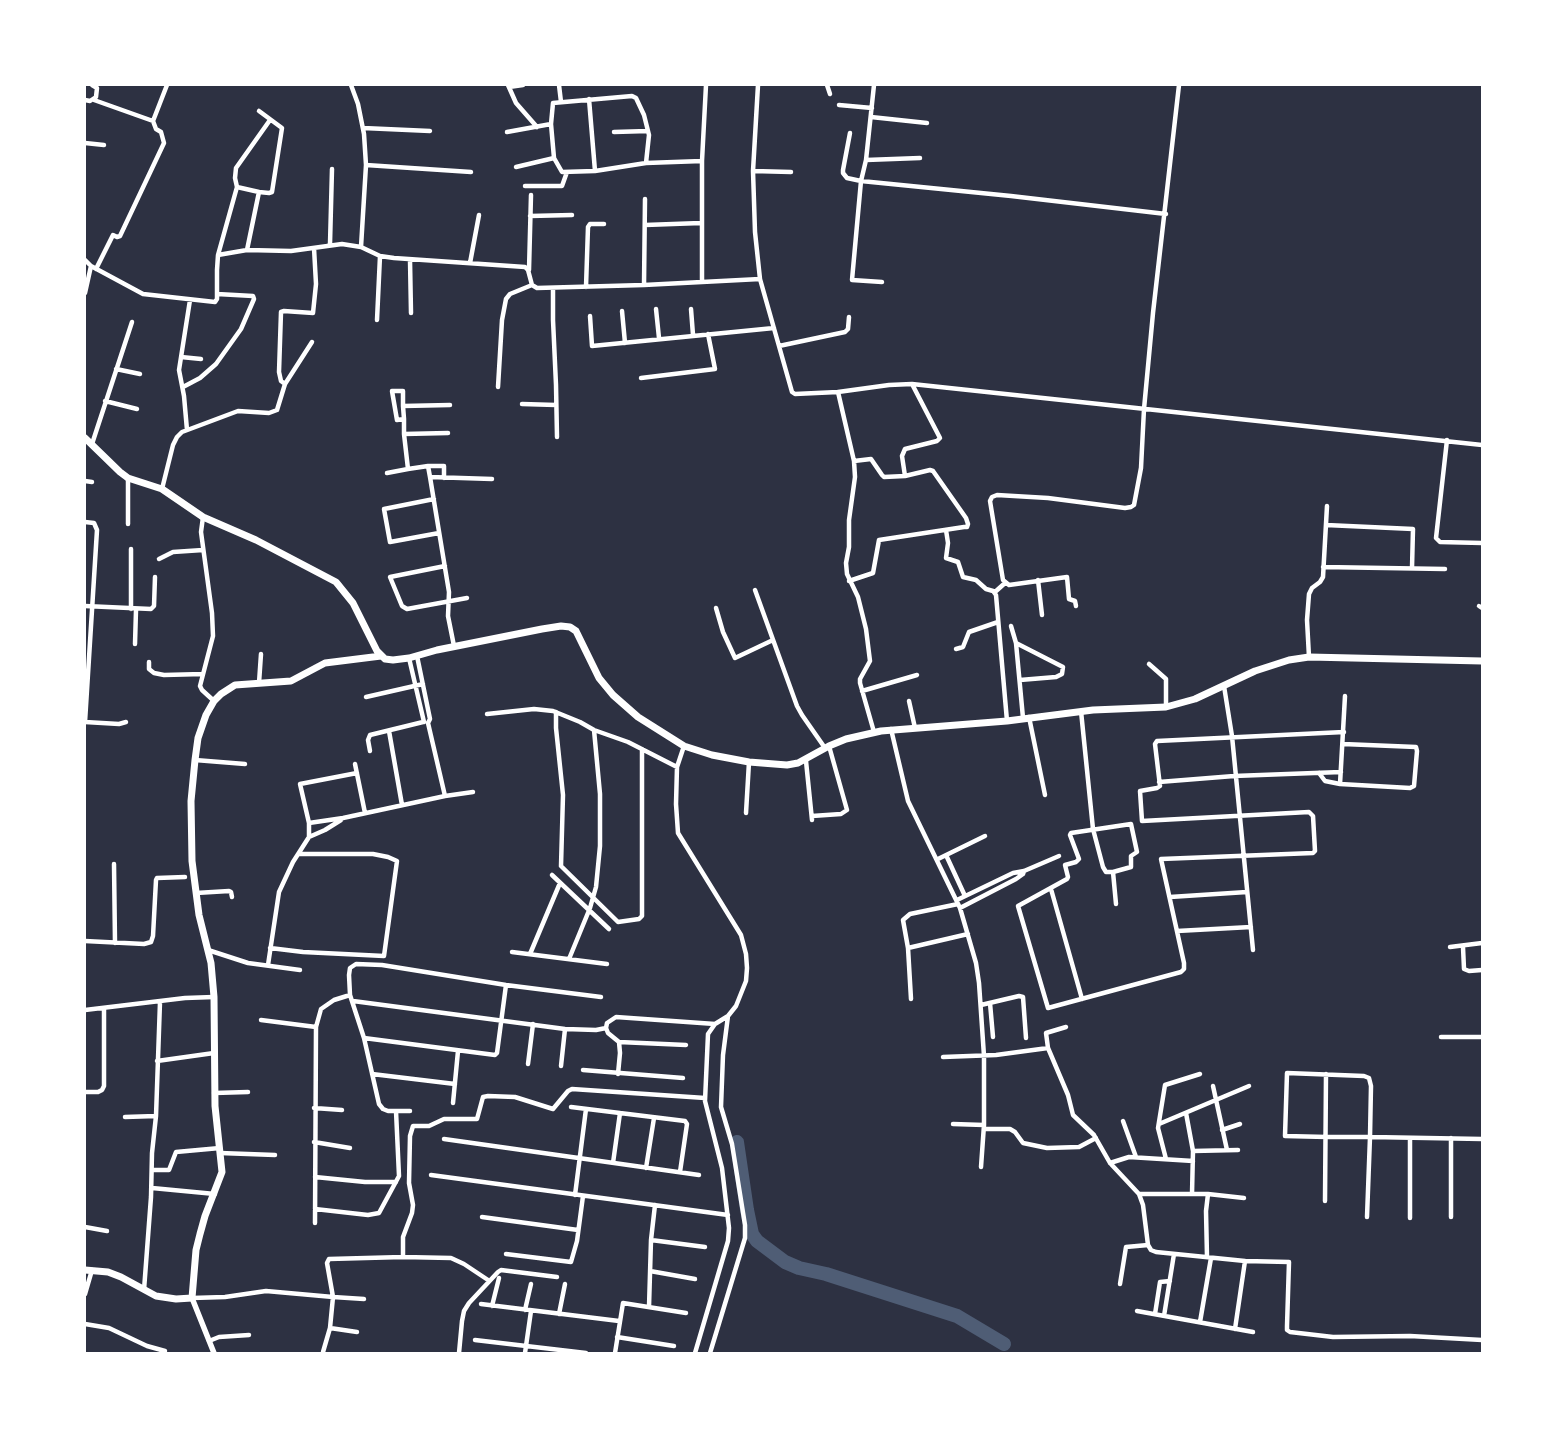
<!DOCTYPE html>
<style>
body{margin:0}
#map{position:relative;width:1567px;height:1438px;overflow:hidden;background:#2d3142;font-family:"Asap Condensed",sans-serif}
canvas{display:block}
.frame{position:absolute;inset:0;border:86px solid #fff;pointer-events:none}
</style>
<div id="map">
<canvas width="1567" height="1438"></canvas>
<div class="frame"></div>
</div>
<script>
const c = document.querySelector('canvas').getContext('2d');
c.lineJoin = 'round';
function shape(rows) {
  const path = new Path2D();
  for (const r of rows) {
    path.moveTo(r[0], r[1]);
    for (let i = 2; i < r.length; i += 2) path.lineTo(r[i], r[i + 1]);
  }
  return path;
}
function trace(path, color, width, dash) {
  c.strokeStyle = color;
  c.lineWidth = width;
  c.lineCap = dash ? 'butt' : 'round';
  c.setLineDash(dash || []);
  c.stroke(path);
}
trace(shape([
 [737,1142,747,1210,752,1234,757,1241,785,1262,799,1268,826,1274,957,1316,1004,1344]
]), '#4f5d75', 14);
trace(shape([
 [351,85,358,104,364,134,366,165,361,247,380,256,394,258,525,267,528,270,532,285,537,288,644,285,760,279],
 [508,85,516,103,537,127],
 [559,85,561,102],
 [758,85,753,171,755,232,760,279,792,392,795,394,838,392,889,385,912,384,1482,445],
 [827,85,830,94],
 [874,85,866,160,861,181,852,280,882,282],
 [509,87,523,85],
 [589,99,595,171],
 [85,100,90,101,96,97,97,88,92,85],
 [94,100,153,121],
 [839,105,872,108],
 [259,111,282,128,272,192,269,193,259,192],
 [871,117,927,123],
 [363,128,430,131],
 [507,132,551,124],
 [614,132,648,131],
 [850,133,843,170,843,173,847,178,861,181,1011,196,1166,214],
 [85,143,104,145],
 [866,160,920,158],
 [646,163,649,135,644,115,636,98,632,96,553,103,551,124,554,158,562,172,595,171,646,163,702,161],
 [366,165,471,172],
 [516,167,554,158],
 [753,171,791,172],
 [525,186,562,186,567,172],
 [237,187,259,192,247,250],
 [530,216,572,215],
 [645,225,701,223],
 [330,244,332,169],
 [218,255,237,187,235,178,236,168,270,120],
 [85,260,91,266,143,294,215,302,217,299,217,270,218,255,247,250,291,251,342,244,361,247],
 [410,260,411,313],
 [470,263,479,215],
 [96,269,113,235,117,237,120,236,164,143,161,132,156,129,153,121,167,85],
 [529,270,531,195],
 [702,281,702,161,706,85],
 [644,285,645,199],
 [586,287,588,227,590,224,604,224],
 [553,288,553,320,556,385,557,437],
 [85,293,91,266],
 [656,309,659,338],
 [691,309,693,335],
 [622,311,625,343],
 [590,316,592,346,774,328],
 [377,320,380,256],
 [779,346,845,332,848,329,849,317],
 [181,357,201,359],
 [116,369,140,374],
 [641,378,715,369,708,334],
 [285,384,281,381,279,372,281,312,284,311,313,313,316,284,314,248],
 [183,387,200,378,216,364,241,329,254,299,253,296,217,294],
 [498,387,502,320,506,299,510,294,532,285],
 [838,392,854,461,855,477,849,520,849,547,846,563,847,574,858,597,866,629,870,661,860,679,860,683,874,732],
 [105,401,137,409],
 [522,404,556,405],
 [403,406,450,405],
 [404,419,397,420,392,391,403,391,403,406,404,419,404,434,408,469,428,466,430,477,449,592,448,616,454,646],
 [187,430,184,396,179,370,190,300],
 [404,434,448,433],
 [1447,440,1436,538,1440,542,1482,543],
 [92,444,132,322],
 [428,466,444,466,444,478],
 [387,473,408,469],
 [905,476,902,456,905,449,937,441,940,438,912,384],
 [430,477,492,479],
 [85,481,92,482],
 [162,489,173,445,177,437,182,432,238,411,269,413,277,410,285,384,312,342],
 [434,499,384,509,390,542,439,533],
 [203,517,201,532,212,613,213,636,200,686,202,690,214,701],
 [85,522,94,523,97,530,85,722],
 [128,524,128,478],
 [1326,525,1413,529,1412,568],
 [946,530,948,543,946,558,958,562,963,577,976,580,986,589,993,591,996,595,1007,721],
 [131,549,131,609],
 [159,559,173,552,203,550],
 [445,566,390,577,402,606,407,609,467,598],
 [1323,567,1445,569],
 [1038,580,1042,615],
 [849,581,873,573,879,540,964,527,967,527,968,524,966,518,933,471,930,470,905,476,884,477,882,475,871,459,854,461],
 [755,590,797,706,802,715,825,748],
 [995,592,1005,583],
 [85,606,151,609,154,606,155,577],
 [1076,606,1075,601,1069,599,1067,577,1009,585,1003,580,990,501,992,497,997,495,1048,498,1125,508,1131,507,1134,505,1141,468,1144,409,1153,313,1179,85],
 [1479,606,1482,608],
 [716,608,723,632,735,658,773,640],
 [1011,626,1016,643,1023,718],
 [1016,643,1063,667,1062,674,1056,677,1020,680],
 [135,644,136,610],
 [956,649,963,647,969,632,998,622],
 [417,656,430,719,428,723,445,796],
 [1309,657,1307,620,1309,594,1312,588,1320,582,1323,577,1327,506],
 [409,658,424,722],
 [149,662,149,669,154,673,164,675,203,674],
 [1149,664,1166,679,1166,707],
 [259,683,261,654],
 [1224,686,1232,736,1253,950],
 [862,691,917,675],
 [366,697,423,684],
 [909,701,915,728],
 [1081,711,1093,829,1103,867,1106,872,1113,872],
 [556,712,556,728,563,795,561,866,618,922,639,919,642,916,642,749],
 [487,714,534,709,553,711,580,722,594,730,628,742,677,767],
 [1029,717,1045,795],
 [85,722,119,724,126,722],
 [891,729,908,801,960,908,976,963,979,983,984,1056,984,1125,981,1167],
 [389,731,402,805],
 [684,746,677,767,676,804,678,833,741,935,746,954,747,968,746,981,736,1006,728,1016,715,1024,708,1034,705,1101,722,1168,729,1228,728,1241,695,1353],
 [370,751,368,740,370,735,423,722],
 [195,760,245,764],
 [806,761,812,820],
 [355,764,365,813],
 [1319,773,1325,781,1340,784,1410,788,1414,786,1417,751,1416,747,1343,744],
 [1159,782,1234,776,1341,772],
 [1340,784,1345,696],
 [746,813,749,762],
 [812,816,841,814,847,810,829,746],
 [309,823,343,818,445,796,473,792],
 [309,837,325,830,341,820],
 [946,855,965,896],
 [938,859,985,836],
 [114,864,115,943],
 [552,875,609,929],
 [1051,889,1082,999],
 [196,893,229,891,231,892,232,897],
 [1170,897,1247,892],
 [957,900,1013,873,1024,871,1059,856],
 [1116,904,1113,872,1131,867,1131,856,1137,852,1131,824,1071,833,1070,835,1079,859,1076,862,1065,865,1068,877,1067,879,1018,906,1048,1008,1181,972,1184,969,1184,963,1161,859,1313,853,1315,851,1313,816,1309,812,1142,821,1140,791,1157,788,1160,786,1155,744,1157,741,1344,732],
 [960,908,1016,879,1023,874,1024,871],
 [1177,931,1251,927],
 [85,941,144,944,151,942,153,936,156,880,157,878,185,877],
 [1450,947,1482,943],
 [1463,947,1464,969,1469,971,1482,970],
 [270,948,303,952,384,956,397,861,388,857,373,854,299,854],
 [908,948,968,934],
 [208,950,248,963,300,970],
 [512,952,607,964],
 [530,954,560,883],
 [569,959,590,908,596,887,600,846,600,794,594,730],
 [268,965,279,892,293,862,309,837,309,823,300,784,357,773],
 [911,999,908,948,903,920,910,914,958,904],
 [353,1001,565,1029,596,1030,606,1028,607,1023,616,1017,715,1024],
 [990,1003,993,1037],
 [981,1005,1019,996,1023,997,1026,1038],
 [85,1010,185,998,214,997],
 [261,1020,316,1027],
 [606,1028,608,1033,619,1042,620,1053,618,1074],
 [1441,1037,1482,1037],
 [364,1038,495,1055,497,1053,506,985],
 [619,1042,686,1045],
 [1048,1048,1046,1033,1066,1027],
 [943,1057,996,1055,1048,1048,1068,1095,1073,1115,1094,1135,1110,1163,1139,1194,1143,1205,1148,1245,1151,1250,1156,1252,1245,1261,1289,1262,1287,1326,1287,1330,1290,1332,1333,1337,1410,1336,1482,1340],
 [157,1061,214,1053],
 [528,1064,533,1024],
 [561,1066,565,1029],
 [583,1070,683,1078],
 [372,1074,455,1084],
 [1213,1086,1227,1150],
 [85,1092,98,1092,102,1090,104,1086,104,1008],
 [214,1093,248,1092],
 [453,1103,458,1051],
 [571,1107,685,1121,687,1124,680,1172],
 [314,1108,342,1110],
 [410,1111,388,1111,383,1109,379,1104,364,1038,350,995,349,975,350,968,356,964,382,965,506,985,601,997],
 [1186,1113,1193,1151,1192,1194],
 [125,1117,156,1116],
 [1123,1121,1136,1157],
 [953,1124,984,1125],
 [1159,1124,1249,1086],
 [984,1129,1010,1129,1015,1132,1023,1143,1047,1148,1079,1147,1096,1138],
 [1222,1130,1240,1124],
 [1410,1138,1410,1218],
 [444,1139,699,1175],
 [314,1142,350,1148],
 [1193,1151,1238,1150],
 [220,1153,275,1155],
 [1166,1159,1158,1128,1165,1085,1200,1074],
 [613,1163,620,1113],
 [1110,1163,1129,1157,1193,1161],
 [646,1168,654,1118],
 [152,1170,169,1170,176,1152,220,1148],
 [431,1175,728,1215],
 [315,1177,365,1182,396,1182],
 [152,1188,215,1194],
 [1139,1194,1208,1194,1206,1211,1207,1257],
 [1208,1194,1244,1198],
 [575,1195,586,1109],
 [1325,1201,1326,1074],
 [315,1209,368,1215,379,1213,399,1176,396,1111],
 [482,1217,578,1230],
 [1367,1217,1370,1137,1371,1086,1369,1078,1364,1076,1287,1073,1285,1136,1327,1137,1371,1137,1482,1139],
 [1451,1217,1451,1138],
 [315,1223,316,1027,321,1009,334,1000,350,995],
 [85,1227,107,1231],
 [651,1240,705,1247],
 [506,1254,571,1262,577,1241,583,1196],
 [403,1257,403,1237,412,1213,413,1205,409,1183,410,1136,413,1126,429,1126,444,1119,477,1119,483,1097,488,1096,515,1097,553,1109,568,1091,572,1089,705,1098],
 [650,1271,695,1279],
 [1120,1284,1126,1247,1148,1245],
 [144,1290,151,1197,152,1153,156,1116,160,1002],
 [85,1294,92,1270],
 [192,1298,225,1297,266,1291,333,1297,327,1263,329,1259,403,1257,451,1258,464,1264,488,1280],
 [481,1304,619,1321],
 [492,1306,499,1278],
 [649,1307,651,1240,655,1205],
 [525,1310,531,1284],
 [1137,1311,1253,1332],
 [559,1314,565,1284],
 [1155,1314,1160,1282,1170,1281],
 [1164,1316,1174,1254],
 [1200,1322,1211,1258],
 [85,1324,109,1328,147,1346,165,1351],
 [330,1328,357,1332],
 [1235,1329,1245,1261],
 [617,1337,674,1346],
 [475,1340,586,1353],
 [209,1341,219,1337,249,1335],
 [323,1352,330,1328,333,1297,364,1299],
 [459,1353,462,1321,464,1311,469,1303,498,1272,501,1270,557,1277],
 [525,1353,531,1311],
 [615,1353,623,1303,686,1313],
 [710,1353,745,1238,745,1225,732,1144,721,1107,723,1055,728,1016]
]), '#fff', 4.5);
trace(shape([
 [192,1298,214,1353]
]), '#fff', 5.5);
trace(shape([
 [85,438,120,472,128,478,162,489,203,517,256,540,336,582,353,603,377,651,385,659,393,660,409,658,437,650,542,629,561,626,570,627,576,631,599,678,613,695,638,717,684,746,712,755,749,762,787,765,798,763,829,746,846,739,881,731,1007,721,1093,710,1166,707,1195,699,1255,671,1289,660,1309,657,1482,661],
 [85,1270,108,1272,121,1277,156,1296,176,1299,192,1298,196,1250,200,1234,205,1216,222,1172,215,1106,214,997,211,963,199,915,192,861,191,801,195,760,198,738,206,715,214,701,221,694,235,685,291,681,325,663,381,656]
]), '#fff', 7);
</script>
